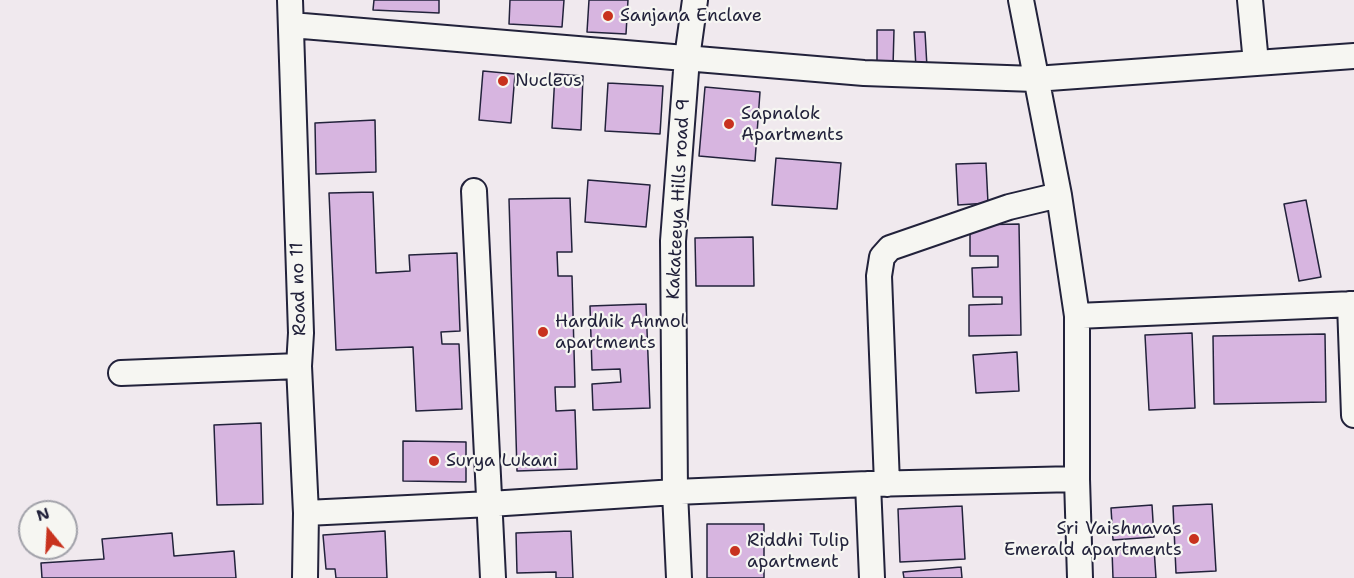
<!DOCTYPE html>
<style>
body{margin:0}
#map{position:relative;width:1354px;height:578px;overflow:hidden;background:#f0e9ee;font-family:"Shantell Sans",sans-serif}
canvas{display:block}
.north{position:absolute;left:18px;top:500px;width:60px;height:60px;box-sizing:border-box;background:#f6f6f2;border:2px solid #a1a1a9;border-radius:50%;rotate:342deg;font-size:16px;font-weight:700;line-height:24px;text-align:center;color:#22223b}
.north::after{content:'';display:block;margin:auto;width:21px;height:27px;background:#c8321e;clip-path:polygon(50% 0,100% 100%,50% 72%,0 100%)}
</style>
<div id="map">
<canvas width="1354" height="578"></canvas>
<div class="north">N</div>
</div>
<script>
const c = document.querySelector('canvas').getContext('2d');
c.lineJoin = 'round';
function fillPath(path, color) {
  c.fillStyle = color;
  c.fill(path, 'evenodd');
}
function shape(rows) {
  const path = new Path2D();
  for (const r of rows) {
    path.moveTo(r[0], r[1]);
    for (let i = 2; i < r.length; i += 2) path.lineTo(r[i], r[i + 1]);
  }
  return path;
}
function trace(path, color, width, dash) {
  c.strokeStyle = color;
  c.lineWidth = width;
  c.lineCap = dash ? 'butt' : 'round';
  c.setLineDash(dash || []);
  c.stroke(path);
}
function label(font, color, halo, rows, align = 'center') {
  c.font = font + ' "Shantell Sans",sans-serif';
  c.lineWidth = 4.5;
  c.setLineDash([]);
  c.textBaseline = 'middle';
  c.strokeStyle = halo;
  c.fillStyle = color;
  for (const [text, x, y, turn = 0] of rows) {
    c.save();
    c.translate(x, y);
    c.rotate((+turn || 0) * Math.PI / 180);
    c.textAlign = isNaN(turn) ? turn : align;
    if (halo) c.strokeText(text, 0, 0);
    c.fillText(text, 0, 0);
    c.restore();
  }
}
const building = shape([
 [374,0,439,0,439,13,373,10,374,0],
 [510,0,564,0,562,27,509,24,510,0],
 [589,0,628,0,626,34,587,32,589,0],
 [877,30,894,30,893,67,877,67,877,30],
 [914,32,925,32,927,67,916,68,914,32],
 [483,71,515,74,511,123,479,120,483,71],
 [555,74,583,76,581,130,552,128,555,74],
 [608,83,663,86,660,134,605,131,608,83],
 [705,87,760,92,755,161,699,156,705,87],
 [375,120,376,172,316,174,315,123,375,120],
 [776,158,841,163,837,209,772,205,776,158],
 [986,163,988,203,958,205,956,164,986,163],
 [588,180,650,185,646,227,585,222,588,180],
 [373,192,376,273,410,271,409,255,457,253,460,331,441,332,442,344,459,344,462,409,416,411,413,347,336,350,329,193,373,192],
 [570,198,572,252,557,252,558,276,572,276,575,387,555,387,556,411,575,410,577,469,517,471,509,199,570,198],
 [1306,200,1321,277,1299,281,1284,204,1306,200],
 [1019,224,1021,335,969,336,969,305,1002,304,1002,297,973,297,972,268,998,267,998,256,970,256,970,225,1019,224],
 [753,237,754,286,696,286,695,238,753,237],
 [646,304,650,408,593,410,592,384,621,382,620,369,592,370,590,306,646,304],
 [1192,333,1195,408,1149,410,1145,335,1192,333],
 [1325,334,1326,402,1214,404,1213,336,1325,334],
 [1017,352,1019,391,976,393,973,355,1017,352],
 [261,423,263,504,217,505,214,425,261,423],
 [403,441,466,442,466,482,403,481,403,441],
 [1212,504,1216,571,1176,573,1173,506,1212,504],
 [1152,505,1154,537,1113,540,1111,508,1152,505],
 [962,506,965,559,900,562,898,509,962,506],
 [707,524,764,524,764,578,707,578,707,524],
 [385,531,387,578,336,578,335,569,326,569,323,535,385,531],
 [571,531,573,578,556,578,556,572,517,573,516,533,571,531],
 [172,533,174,556,234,551,236,578,42,578,41,563,104,559,102,539,172,533],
 [1154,548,1156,578,1113,578,1112,550,1154,548],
 [961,567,962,578,904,578,903,572,961,567]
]);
fillPath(building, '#d7b5e0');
trace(building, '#22223b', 1.5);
const minor = shape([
 [290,0,301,333,299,366,306,513,305,578],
 [1021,0,1059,195,1077,316],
 [1250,0,1256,63],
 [291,25,864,73,1035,79,1354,56],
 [474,191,493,578],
 [1350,304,1354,415],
 [121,373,299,366],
 [868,484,872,578],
 [887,484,879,276,882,257,890,248,1009,207,1059,195],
 [306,513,490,504,675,492,868,484,1077,479],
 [679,578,675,492,673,241,687,58,695,0],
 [1080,578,1077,479,1077,316,1354,304]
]);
trace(minor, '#22223b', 28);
trace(minor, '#f6f6f2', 24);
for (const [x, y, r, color] of [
 [608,16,6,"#c8321e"],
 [503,81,6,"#c8321e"],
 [729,124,6,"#c8321e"],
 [543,332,6,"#c8321e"],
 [434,461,6,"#c8321e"],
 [1194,539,6,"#c8321e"],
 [735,551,6,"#c8321e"]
]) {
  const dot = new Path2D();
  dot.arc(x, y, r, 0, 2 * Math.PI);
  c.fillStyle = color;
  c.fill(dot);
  trace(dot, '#f6f6f2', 2);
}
label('18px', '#22223b', '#f6f6f2', [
 ["Sanjana Enclave",620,16],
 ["Nucleus",515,81],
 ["Sapnalok",741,114],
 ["Apartments",741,135],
 ["Hardhik Anmol",555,322],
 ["apartments",555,343],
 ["Surya Lukani",446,461],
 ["Sri Vaishnavas",1182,529,"right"],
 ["Emerald apartments",1182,550,"right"],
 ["Riddhi Tulip",747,541],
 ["apartment",747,562]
], 'left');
label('18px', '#22223b', '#f6f6f2', [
 ["Kakateeya Hills road 9",679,199,-87],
 ["Road no 11",299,289,-92]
]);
</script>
